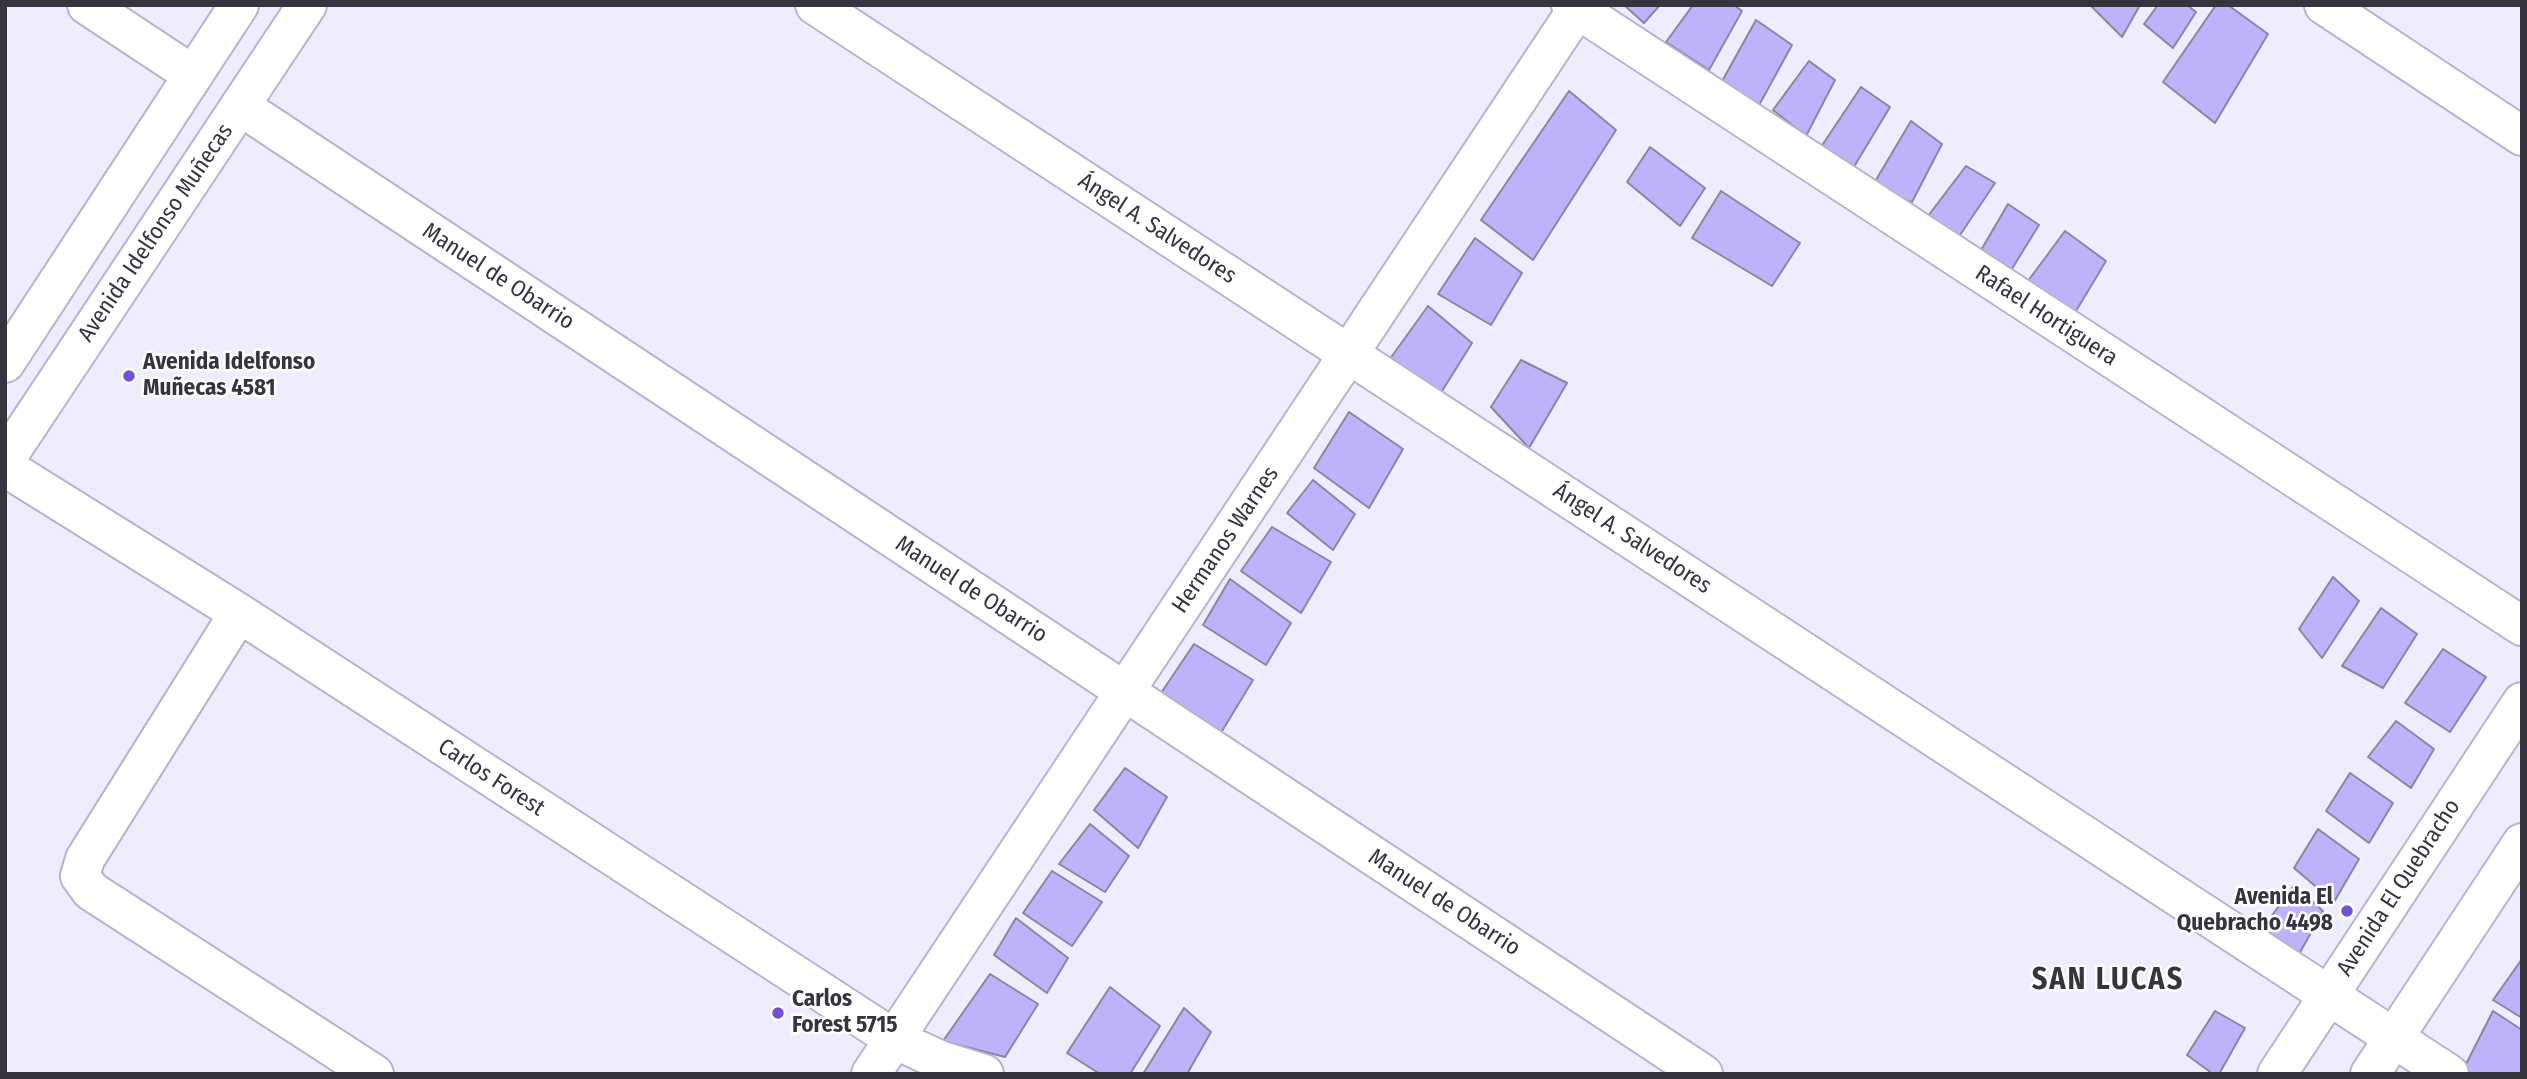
<!DOCTYPE html>
<meta charset="utf-8">
<style>
body{margin:0}
#map{position:relative;width:2527px;height:1079px;overflow:hidden;background:#eeedfd;font-family:"Fira Sans Condensed",sans-serif}
canvas{display:block}
.frame{position:absolute;inset:0;border:7px solid #35343f;pointer-events:none}
</style>
<div id="map">
<canvas width="2527" height="1079"></canvas>
<div class="frame"></div>
</div>
<script>
const c = document.querySelector('canvas').getContext('2d');
c.lineJoin = 'round';
function fillPath(path, color) {
  c.fillStyle = color;
  c.fill(path, 'evenodd');
}
function shape(rows) {
  const path = new Path2D();
  for (const r of rows) {
    path.moveTo(r[0], r[1]);
    for (let i = 2; i < r.length; i += 2) path.lineTo(r[i], r[i + 1]);
  }
  return path;
}
function trace(path, color, width, dash) {
  c.strokeStyle = color;
  c.lineWidth = width;
  c.lineCap = dash ? 'butt' : 'round';
  c.setLineDash(dash || []);
  c.stroke(path);
}
function label(font, color, halo, rows, align = 'center') {
  c.font = font + ' "Fira Sans Condensed",sans-serif';
  c.lineWidth = 5;
  c.setLineDash([]);
  c.textBaseline = 'middle';
  c.strokeStyle = halo;
  c.fillStyle = color;
  for (const [text, x, y, turn = 0] of rows) {
    c.save();
    c.translate(x, y);
    c.rotate((+turn || 0) * Math.PI / 180);
    c.textAlign = isNaN(turn) ? turn : align;
    if (halo) c.strokeText(text, 0, 0);
    c.fillText(text, 0, 0);
    c.restore();
  }
}
const building = shape([
 [1624,5,1660,5,1644,23,1624,5],
 [1693,5,1734,5,1742,11,1709,70,1666,42,1693,5],
 [2090,5,2140,5,2122,37,2090,5],
 [2158,5,2187,5,2196,12,2173,48,2144,24,2158,5],
 [2216,5,2228,5,2268,34,2215,123,2163,82,2216,5],
 [1756,20,1792,45,1758,107,1721,83,1756,20],
 [1809,61,1835,80,1806,136,1773,110,1809,61],
 [1861,87,1890,107,1852,170,1821,147,1861,87],
 [1569,91,1616,130,1533,260,1481,220,1569,91],
 [1911,121,1942,144,1912,202,1870,190,1911,121],
 [1650,147,1705,188,1680,226,1627,182,1650,147],
 [1966,166,1995,183,1958,238,1925,220,1966,166],
 [1721,191,1800,243,1772,286,1692,238,1721,191],
 [2008,204,2039,225,2010,272,1980,252,2008,204],
 [2065,231,2106,261,2073,316,2025,285,2065,231],
 [1475,238,1522,273,1491,325,1438,294,1475,238],
 [1428,306,1472,343,1437,399,1387,363,1428,306],
 [1521,360,1567,383,1529,448,1491,407,1521,360],
 [1349,412,1403,449,1369,508,1314,468,1349,412],
 [1313,480,1355,514,1333,550,1287,513,1313,480],
 [1272,527,1331,562,1301,613,1241,571,1272,527],
 [2333,577,2359,601,2322,658,2299,629,2333,577],
 [1230,579,1291,623,1266,665,1203,625,1230,579],
 [2381,608,2417,634,2383,688,2342,666,2381,608],
 [1194,644,1253,680,1219,736,1159,696,1194,644],
 [2443,649,2486,677,2450,732,2405,703,2443,649],
 [2396,721,2434,749,2411,788,2368,757,2396,721],
 [1125,768,1167,797,1138,848,1094,810,1125,768],
 [2350,773,2393,803,2369,843,2326,811,2350,773],
 [1090,824,1129,856,1105,892,1059,864,1090,824],
 [2318,829,2359,859,2334,902,2294,868,2318,829],
 [1052,871,1102,902,1072,946,1023,913,1052,871],
 [2294,885,2323,911,2298,956,2263,928,2294,885],
 [1016,918,1068,958,1047,993,994,955,1016,918],
 [2522,959,2522,1018,2493,1000,2522,959],
 [990,974,1038,1004,1005,1057,943,1041,990,974],
 [1110,987,1160,1026,1130,1074,1100,1074,1067,1053,1110,987],
 [1184,1008,1211,1032,1187,1074,1143,1074,1184,1008],
 [2215,1011,2245,1028,2219,1074,2213,1074,2187,1055,2215,1011],
 [2493,1011,2522,1030,2522,1074,2471,1074,2464,1068,2493,1011]
]);
fillPath(building, '#bdb3fa');
trace(building, '#89869f', 2);
const minor = shape([
 [87,5,193,75],
 [815,5,2449,1074],
 [1571,5,2522,626],
 [2324,5,2522,136],
 [240,106,1703,1074],
 [5,467,239,613,894,1039,942,1061,984,1074],
 [239,613,85,859,80,876,91,891,374,1074],
 [871,1074,1580,5]
]);
const tertiary = shape([
 [5,363,239,5],
 [5,460,307,5],
 [2277,1074,2522,702],
 [2370,1074,2522,843]
]);
trace(minor, '#b6b4cd', 42);
trace(tertiary, '#b6b4cd', 42);
trace(minor, '#fff', 38);
trace(tertiary, '#fff', 38);
for (const [x, y, r, color] of [
 [129,376,7,"#7153cd"],
 [2347,911,7,"#7153cd"],
 [778,1013,7,"#7153cd"]
]) {
  const dot = new Path2D();
  dot.arc(x, y, r, 0, 2 * Math.PI);
  c.fillStyle = color;
  c.fill(dot);
  trace(dot, '#fff', 2.5);
}
label('23px', '#35343f', '#fff', [
 ["Ángel A. Salvedores",1157,229,33],
 ["Avenida Idelfonso Muñecas",156,233,-56],
 ["Manuel de Obarrio",498,277,33],
 ["Rafael Hortiguera",2046,316,33],
 ["Ángel A. Salvedores",1632,539,33],
 ["Hermanos Warnes",1226,540,-56],
 ["Manuel de Obarrio",971,590,33],
 ["Carlos Forest",491,778,33],
 ["Avenida El Quebracho",2399,888,-57],
 ["Manuel de Obarrio",1444,903,33]
]);
label('bold 23px', '#35343f', '#fff', [
 ["Avenida Idelfonso",143,363],
 ["Muñecas 4581",143,389],
 ["Avenida El",2333,898,"right"],
 ["Quebracho 4498",2333,924,"right"],
 ["Carlos",792,1000],
 ["Forest 5715",792,1026]
], 'left');
c.letterSpacing = '2px';
label('bold 30px', '#35343f', '#fff', [
 ["SAN LUCAS",2108,981]
]);
c.letterSpacing = '0px';
</script>
